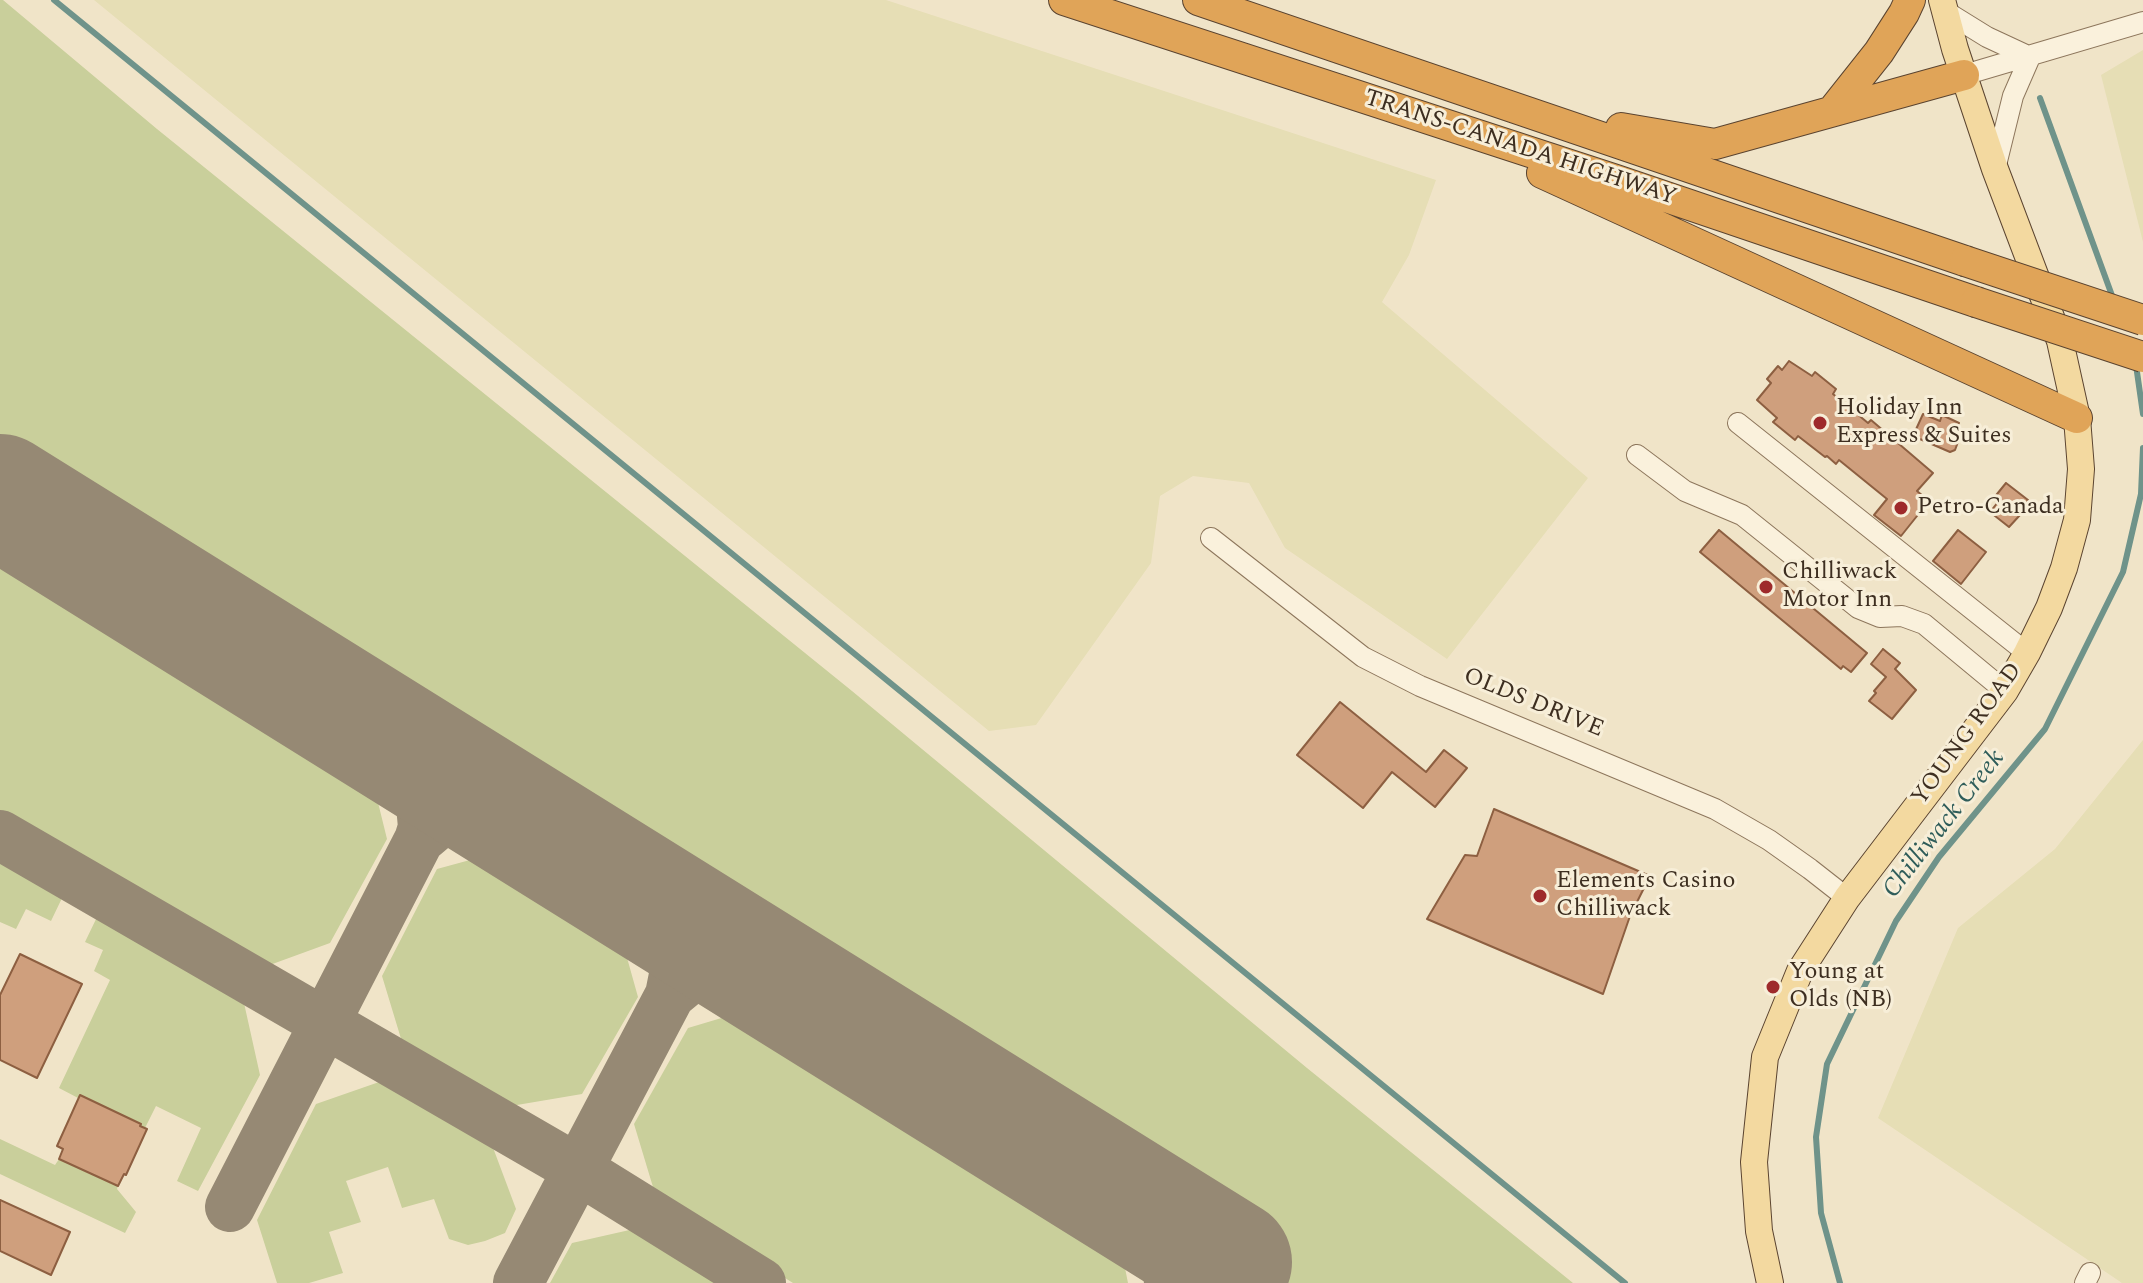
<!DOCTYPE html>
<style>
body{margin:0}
canvas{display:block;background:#f0e4c8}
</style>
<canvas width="2143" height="1283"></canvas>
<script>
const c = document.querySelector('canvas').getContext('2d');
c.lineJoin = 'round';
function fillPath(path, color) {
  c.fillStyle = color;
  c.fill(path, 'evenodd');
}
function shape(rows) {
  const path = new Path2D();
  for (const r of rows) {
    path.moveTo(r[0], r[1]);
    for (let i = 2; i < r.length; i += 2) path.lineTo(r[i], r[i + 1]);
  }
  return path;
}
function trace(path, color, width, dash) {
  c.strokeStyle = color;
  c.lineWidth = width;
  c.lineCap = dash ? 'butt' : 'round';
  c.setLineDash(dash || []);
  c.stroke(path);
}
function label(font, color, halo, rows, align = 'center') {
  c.font = font + ' Spectral,serif';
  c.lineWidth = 6;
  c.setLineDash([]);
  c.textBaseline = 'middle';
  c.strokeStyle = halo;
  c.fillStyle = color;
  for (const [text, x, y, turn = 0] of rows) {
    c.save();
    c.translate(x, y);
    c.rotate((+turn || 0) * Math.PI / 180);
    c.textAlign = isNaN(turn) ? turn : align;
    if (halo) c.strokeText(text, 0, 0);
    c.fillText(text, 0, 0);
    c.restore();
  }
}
fillPath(shape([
 [94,0,886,0,1436,180,1409,255,1382,302,1588,478,1447,659,1285,548,1249,483,1193,476,1160,496,1151,563,1036,725,989,731],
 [2143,50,2143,242,2101,75],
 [2143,740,2143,1283,2122,1283,1878,1118,1958,928,2055,849]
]), '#e6deb5');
fillPath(shape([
 [0,0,3,0,157,129,852,691,1307,1068,1573,1283,1220,1283,1247,1241,0,466],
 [0,532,368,762,387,839,330,943,267,966,0,814],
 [503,851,617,922,638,997,582,1094,511,1106,402,1042,382,976,437,869],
 [0,860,63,896,51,921,26,909,16,929,0,922],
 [98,915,244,1003,260,1075,198,1191,177,1181,201,1128,156,1106,143,1132,59,1088,110,980,94,971,103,950,85,942],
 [755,1008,1118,1233,1128,1283,793,1283,656,1197,634,1124,688,1028],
 [382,1081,492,1145,516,1209,505,1233,485,1241,468,1245,449,1239,434,1199,402,1208,388,1167,346,1181,361,1222,329,1232,343,1273,309,1283,277,1283,257,1220,316,1104],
 [0,1139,55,1165,59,1159,118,1186,117,1189,136,1212,125,1233,0,1174],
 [634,1229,719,1283,550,1283,572,1243]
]), '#c9cf9b');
trace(shape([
 [54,0,1625,1283],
 [2040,98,2114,301],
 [2136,365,2143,414],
 [1840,1283,1821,1213,1816,1137,1827,1064,1896,921,1939,857,2045,729,2123,572,2141,494,2143,448]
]), '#6f938a', 6);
trace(shape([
 [0,835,579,1170,761,1283],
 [419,840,438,824,463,816,488,814,524,822],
 [670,995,687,981,713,970,735,964,757,968],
 [1136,1203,1157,1231,1167,1257,1169,1283],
 [230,1207,419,840,423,827,419,783,408,762,391,739],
 [518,1283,670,995,674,975,674,949,667,928,646,899]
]), '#968974', 50);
trace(shape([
 [0,496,1230,1262]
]), '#968974', 124);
const building = shape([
 [1789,361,1812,376,1815,372,1836,389,1833,394,1868,423,1871,420,1933,473,1917,491,1929,501,1901,536,1874,515,1887,499,1839,460,1836,464,1827,456,1825,457,1798,436,1795,440,1773,422,1777,418,1757,400,1771,383,1767,379,1778,366,1782,370,1789,361],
 [1923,414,1940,421,1942,415,1959,423,1956,431,1961,434,1955,450,1950,452,1913,436,1923,414],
 [2006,483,2028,500,2018,513,2020,515,2009,527,1990,512,1998,502,1993,499,2006,483],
 [1719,530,1867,653,1851,672,1843,666,1841,669,1700,552,1719,530],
 [1958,530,1986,552,1961,584,1933,561,1958,530],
 [1883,649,1900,663,1895,669,1916,690,1892,719,1869,701,1876,693,1874,691,1886,677,1871,664,1883,649],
 [1340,702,1426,772,1444,750,1467,768,1435,807,1392,772,1363,808,1297,755,1340,702],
 [1494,809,1650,876,1630,916,1603,994,1427,919,1465,855,1477,856,1494,809],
 [20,954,82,984,37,1078,0,1060,0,995,20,954],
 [80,1095,141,1124,140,1126,147,1129,126,1175,124,1174,118,1186,59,1159,63,1149,57,1146,80,1095],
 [0,1200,70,1232,51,1275,0,1251,0,1200]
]);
fillPath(building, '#cf9f7d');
trace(building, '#8d5f41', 2);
const minor = shape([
 [1945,11,1987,37,2030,57],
 [1964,75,2143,22],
 [1995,169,2013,96,2030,57],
 [1738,423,2027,653],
 [1637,455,1685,491,1742,515,1858,608,1880,617,1902,616,1924,624,2005,691],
 [1211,538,1363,657,1420,686,1715,809,1769,840,1810,869,1847,898],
 [2085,1283,2090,1273]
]);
const major = shape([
 [1770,1283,1759,1231,1754,1162,1765,1057,1800,971,1847,898,2005,691,2027,653,2049,608,2064,568,2077,520,2081,469,2077,418,2060,341,1995,169,1955,49,1942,0]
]);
const highway = shape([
 [1064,0,1616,180,1976,302],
 [1198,0,1965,261],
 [1833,110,1879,52,1904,13,1910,0],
 [1621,128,1715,144,1964,75],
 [1542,173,2077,418]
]);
trace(minor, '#8d765c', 22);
trace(major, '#5b4430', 28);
trace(highway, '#5b4430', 32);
trace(minor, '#faf1dc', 20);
trace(major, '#f3d9a0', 26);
trace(highway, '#e0a458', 30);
const highwayBridge = shape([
 [1965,261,2143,320],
 [1976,302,2143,357]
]);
trace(highwayBridge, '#5b4430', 32, []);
trace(highwayBridge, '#e0a458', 30);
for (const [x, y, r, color] of [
 [1820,423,8,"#9e2a2b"],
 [1901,508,8,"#9e2a2b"],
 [1766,587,8,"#9e2a2b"],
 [1540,896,8,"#9e2a2b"],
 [1773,987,8,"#9e2a2b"]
]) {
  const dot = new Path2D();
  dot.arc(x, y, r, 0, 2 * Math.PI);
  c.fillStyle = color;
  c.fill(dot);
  trace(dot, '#f7eed8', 3);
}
label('24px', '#3d2e20', '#f7eed8', [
 ["TRANS-CANADA HIGHWAY",1520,149,18],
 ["OLDS DRIVE",1533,704,22],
 ["YOUNG ROAD",1968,735,-54]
]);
label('24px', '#3d2e20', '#f7eed8', [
 ["Holiday Inn",1836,409],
 ["Express & Suites",1836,437],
 ["Petro-Canada",1917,508],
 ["Chilliwack",1782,573],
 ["Motor Inn",1782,601],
 ["Elements Casino",1556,882],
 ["Chilliwack",1556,910],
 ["Young at",1789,973],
 ["Olds (NB)",1789,1001]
], 'left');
label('italic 26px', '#2f5d5a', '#f7eed8', [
 ["Chilliwack Creek",1945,825,-52]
]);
</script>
